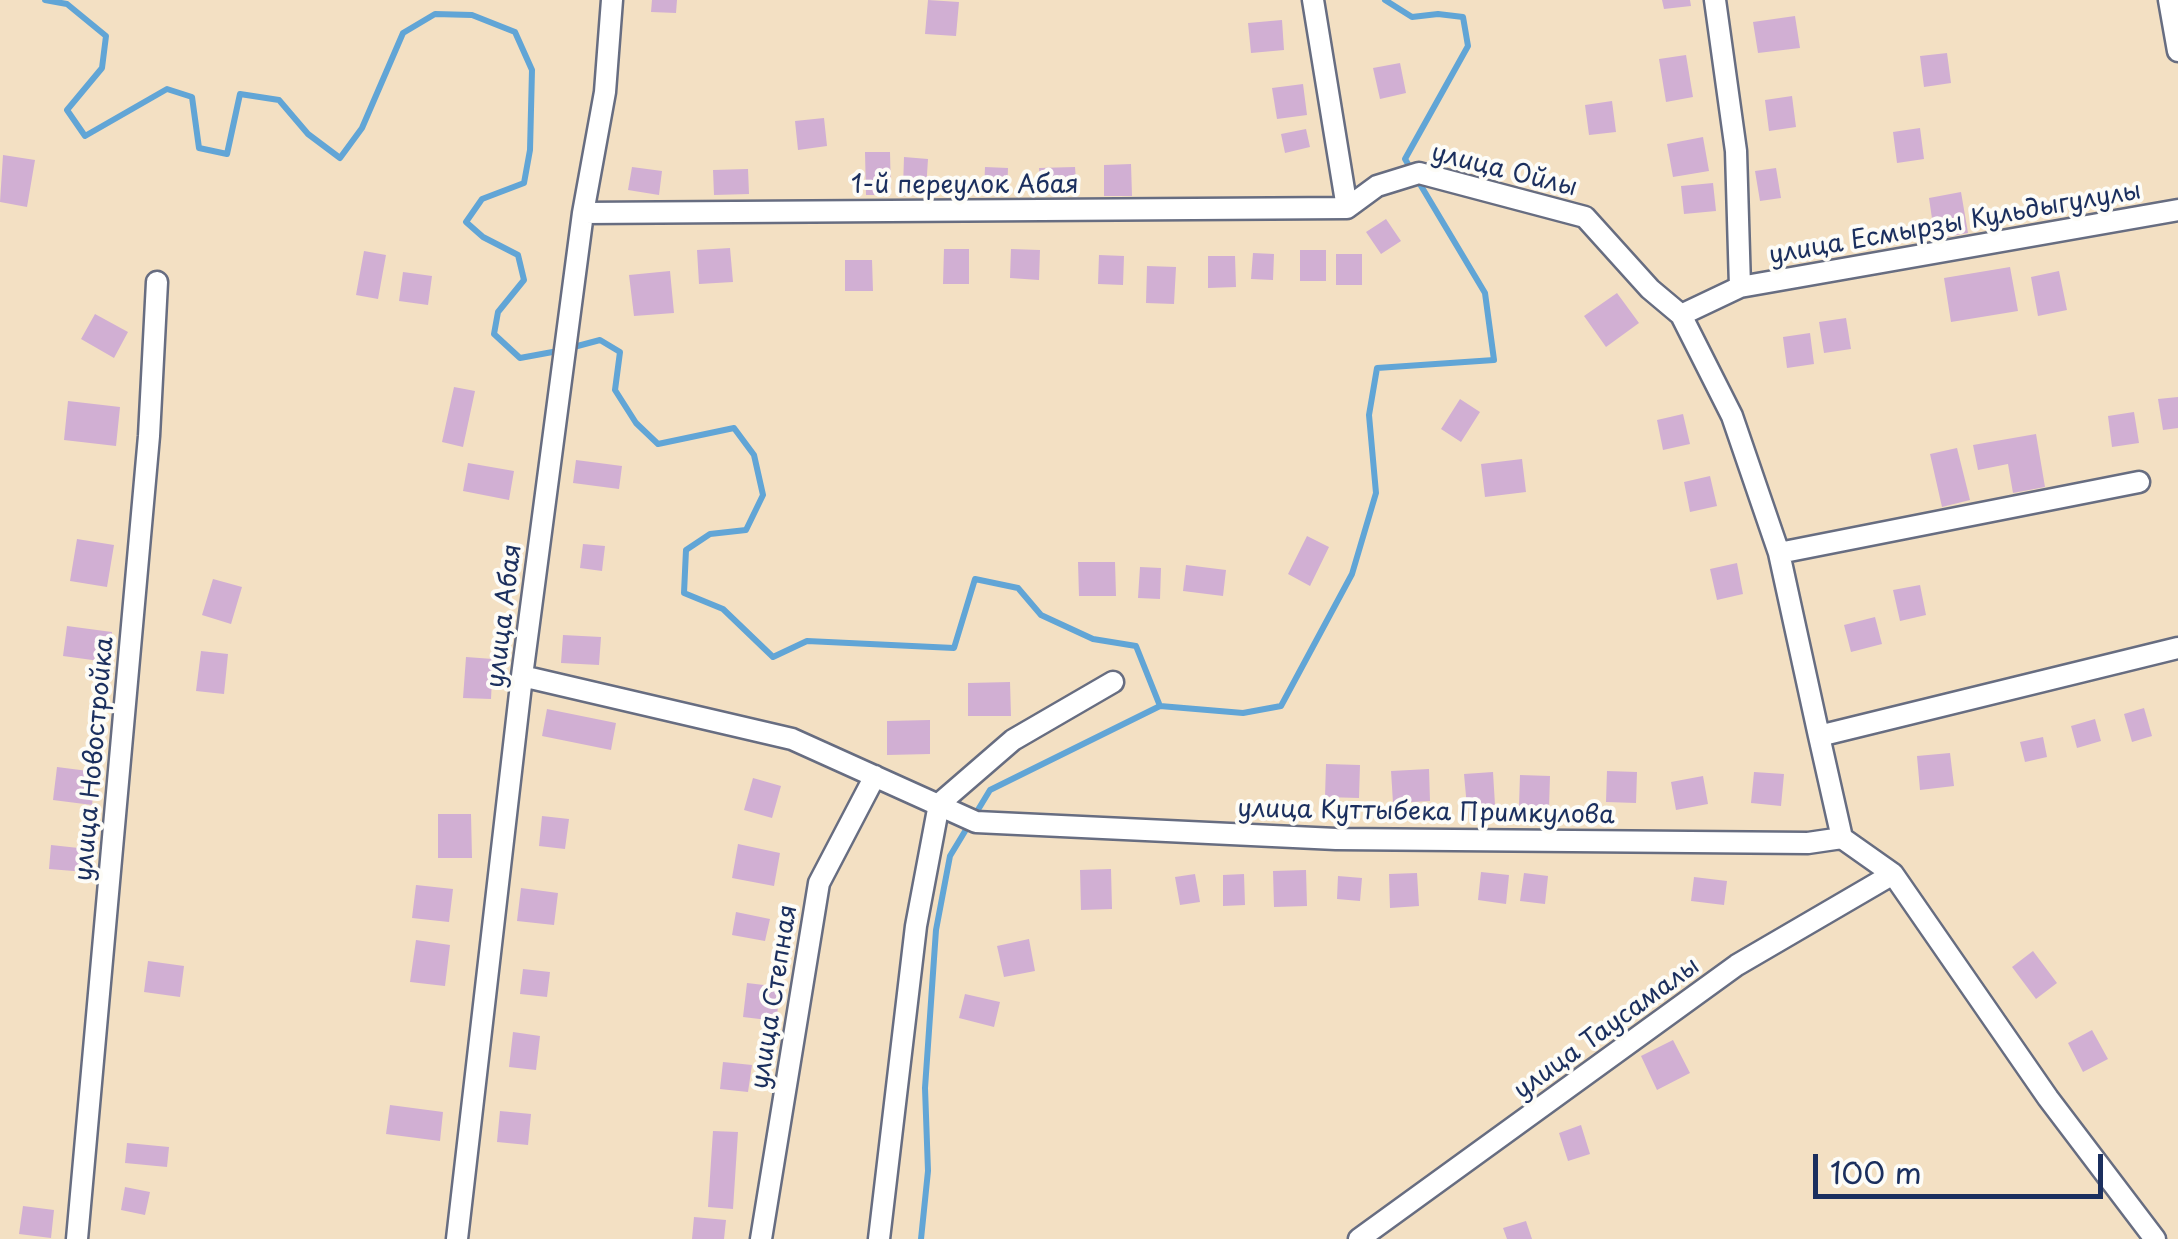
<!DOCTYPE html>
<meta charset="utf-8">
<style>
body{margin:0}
#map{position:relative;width:2178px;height:1239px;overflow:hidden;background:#f3e0c3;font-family:"Playpen Sans",sans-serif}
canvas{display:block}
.scale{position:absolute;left:1813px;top:1154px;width:290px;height:45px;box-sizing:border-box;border:5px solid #1b2f5e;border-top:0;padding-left:12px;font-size:30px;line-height:35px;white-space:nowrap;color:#1b2f5e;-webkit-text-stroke:8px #fdfcf7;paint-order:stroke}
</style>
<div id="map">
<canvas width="2178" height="1239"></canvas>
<div class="scale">100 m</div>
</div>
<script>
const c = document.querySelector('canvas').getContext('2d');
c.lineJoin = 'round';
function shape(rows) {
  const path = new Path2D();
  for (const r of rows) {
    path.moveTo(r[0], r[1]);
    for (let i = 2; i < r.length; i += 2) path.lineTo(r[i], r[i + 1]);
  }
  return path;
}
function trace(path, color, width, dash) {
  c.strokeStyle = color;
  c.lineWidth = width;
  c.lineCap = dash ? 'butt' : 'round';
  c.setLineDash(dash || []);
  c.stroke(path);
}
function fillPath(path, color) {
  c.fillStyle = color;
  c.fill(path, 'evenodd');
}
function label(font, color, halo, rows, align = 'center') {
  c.font = font + ' "Playpen Sans",sans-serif';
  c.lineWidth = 8;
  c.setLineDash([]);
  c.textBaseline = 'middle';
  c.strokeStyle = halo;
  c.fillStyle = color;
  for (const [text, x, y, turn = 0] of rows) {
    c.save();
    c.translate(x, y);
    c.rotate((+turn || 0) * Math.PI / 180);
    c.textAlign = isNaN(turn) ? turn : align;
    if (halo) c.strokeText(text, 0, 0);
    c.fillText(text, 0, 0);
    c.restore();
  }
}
trace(shape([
 [45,0,67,4,106,36,102,68,67,110,85,136,167,89,192,97,199,148,227,154,240,94,279,100,308,134,340,158,362,128,403,33,435,14,472,15,515,32,532,70,530,150,524,183,482,199,466,222,483,237,518,255,524,280,498,312,494,334,520,358,558,351],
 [570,348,600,340,620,352,615,390,636,423,658,444,734,428,754,455,763,495,746,530,710,534,686,550,684,593,723,609,773,657,807,641,954,648,975,579,1018,588,1041,615,1093,639,1136,646,1160,706],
 [921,1239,928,1171,925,1088,936,930,950,856,990,790,1160,706,1243,713,1281,706,1352,574,1376,493,1369,415,1377,368,1494,360,1485,293,1405,159,1468,46,1463,17,1438,14,1412,17,1385,0]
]), '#61a5d6', 6);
fillPath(shape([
 [652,0,677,0,676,13,651,12],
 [928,0,959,2,956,36,925,34],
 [1662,0,1690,0,1691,6,1664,9],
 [1795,16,1800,48,1758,53,1753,22],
 [1282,20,1284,50,1251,53,1248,23],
 [1947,53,1951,83,1924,87,1920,56],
 [1686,55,1693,97,1666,102,1659,59],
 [1400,63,1406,93,1380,99,1373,68],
 [1303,84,1307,115,1277,119,1272,88],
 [1792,96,1796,127,1769,131,1765,100],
 [1612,101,1616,132,1589,135,1585,105],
 [824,118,827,146,798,150,795,121],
 [1920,128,1924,159,1897,163,1893,132],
 [1306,129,1310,147,1285,153,1281,134],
 [1703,137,1709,171,1673,177,1667,144],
 [865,152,890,152,891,195,866,195],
 [3,155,35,160,27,207,0,202],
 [904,157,928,159,926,190,903,188],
 [1131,164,1132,196,1104,196,1104,165],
 [632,167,662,171,659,195,628,190],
 [985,167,1008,168,1007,194,984,193],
 [1075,167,1077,192,1041,194,1039,168],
 [1776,168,1781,198,1760,201,1755,171],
 [748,169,749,194,714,195,713,170],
 [1713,183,1716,211,1684,214,1681,186],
 [1961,192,1968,233,1935,239,1929,198],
 [1386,219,1401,241,1381,254,1366,232],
 [730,248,733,282,699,284,697,250],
 [944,249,969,249,969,284,943,284],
 [1011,249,1040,250,1039,280,1010,278],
 [1300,250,1326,250,1326,281,1300,281],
 [364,251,386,255,378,299,356,295],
 [1253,253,1274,254,1273,280,1251,279],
 [1336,254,1362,254,1362,285,1336,285],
 [1099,255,1124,256,1123,285,1098,284],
 [1208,256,1235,256,1236,287,1208,288],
 [845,260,872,260,873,291,845,291],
 [1147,266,1176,267,1174,304,1146,303],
 [2010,267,2018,311,1951,322,1944,278],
 [670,271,674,313,634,316,629,275],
 [2059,271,2067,310,2038,316,2031,277],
 [403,272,432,276,428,305,399,301],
 [1617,293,1639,323,1606,347,1584,316],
 [95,314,128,332,114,358,81,339],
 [1846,318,1851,349,1824,353,1819,322],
 [1810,333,1814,364,1787,368,1783,337],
 [454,387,475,391,463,447,442,442],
 [2178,397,2178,428,2163,430,2158,399],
 [1460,399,1480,412,1461,442,1441,429],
 [68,401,120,407,116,446,64,440],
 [2134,412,2139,443,2112,447,2108,416],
 [1683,414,1690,444,1663,450,1657,420],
 [2036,434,2045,487,2013,493,2008,464,1978,470,1973,445],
 [1957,448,1970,500,1942,507,1930,454],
 [1522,459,1526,492,1485,497,1481,464],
 [576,460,622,466,619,489,573,483],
 [468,463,514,471,509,500,463,491],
 [1710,476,1717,506,1690,512,1684,482],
 [1307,536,1329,547,1310,586,1288,574],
 [77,539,114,545,107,587,70,581],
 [583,544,605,546,602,571,580,568],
 [1078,562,1115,562,1116,596,1079,596],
 [1737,563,1743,594,1717,600,1710,569],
 [1186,565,1226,570,1223,596,1183,591],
 [1140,567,1161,568,1160,599,1138,598],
 [213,579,242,587,231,624,202,615],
 [1920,585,1926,615,1900,621,1893,590],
 [1875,617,1882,644,1851,652,1844,625],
 [67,626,112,632,107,662,63,656],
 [563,635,601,637,599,665,561,663],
 [201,651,228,654,224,694,196,691],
 [466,657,493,659,491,699,463,698],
 [1010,682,1011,716,968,716,968,683],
 [2144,708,2152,736,2132,742,2124,714],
 [547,709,616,723,611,750,542,736],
 [2095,719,2101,741,2077,748,2071,726],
 [930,720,930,754,887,755,887,721],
 [2043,737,2047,757,2025,762,2020,742],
 [1950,753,1954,786,1920,790,1917,756],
 [1326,764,1360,765,1359,798,1325,797],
 [57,767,96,772,92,805,53,800],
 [1429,769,1430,801,1393,803,1391,771],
 [1607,771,1637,772,1636,803,1606,802],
 [1493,772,1495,805,1467,807,1464,774],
 [1754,772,1784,774,1781,806,1751,803],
 [1520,775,1550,776,1549,808,1519,806],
 [1703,776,1708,804,1676,810,1671,782],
 [753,778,781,786,772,818,744,810],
 [438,814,471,814,472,858,438,858],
 [542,816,569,819,565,849,539,846],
 [738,844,780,853,774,886,732,878],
 [51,845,88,849,86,872,49,869],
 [1111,869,1112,909,1081,910,1080,870],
 [1306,870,1307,906,1274,907,1273,871],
 [1481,872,1509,875,1506,904,1478,900],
 [1417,873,1419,906,1390,908,1389,874],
 [1524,873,1548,876,1545,904,1520,901],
 [1195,874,1200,902,1180,905,1175,877],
 [1244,874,1245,905,1223,906,1223,875],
 [1338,876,1362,878,1360,901,1337,899],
 [1694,877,1727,881,1724,905,1691,901],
 [416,885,453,889,449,922,412,918],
 [521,888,558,893,554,925,517,921],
 [736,912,770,919,765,941,732,935],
 [1029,939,1035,971,1004,977,997,946],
 [416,940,450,945,445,986,410,982],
 [2033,951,2057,983,2036,999,2012,967],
 [148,961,184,966,180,997,144,992],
 [523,969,550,972,547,997,520,994],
 [747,983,781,987,776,1021,743,1017],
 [965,994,1000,1002,994,1027,959,1018],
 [2092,1030,2108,1059,2083,1072,2068,1043],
 [513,1032,540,1036,536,1070,509,1067],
 [1673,1040,1690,1073,1657,1090,1641,1056],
 [723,1062,752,1065,748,1092,720,1089],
 [390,1105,443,1112,440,1141,386,1134],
 [500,1111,531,1114,528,1145,497,1142],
 [1581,1125,1590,1154,1568,1161,1559,1133],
 [713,1131,738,1132,733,1209,708,1207],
 [127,1143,169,1147,167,1167,125,1163],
 [125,1187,150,1192,145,1215,121,1210],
 [23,1206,54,1210,51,1238,19,1234],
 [694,1217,726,1220,724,1239,692,1239],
 [1526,1221,1532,1239,1507,1239,1503,1228]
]), '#d1afd3');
const minor = shape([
 [1313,0,1347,208,1377,186,1419,173,1585,217,1650,289,1681,315,1732,416,1779,553,1819,736],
 [2169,0,2178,51],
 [583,213,1347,208],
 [1740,287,2178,210],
 [1681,315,1740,287,1736,151,1715,0],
 [1779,553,2139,482],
 [522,676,792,739,976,822,1336,839,1808,843,1842,838,1893,874,2048,1098,2155,1239],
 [1842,838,1819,736,2178,648],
 [77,1239,149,436,157,282],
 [457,1239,522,676,583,213,605,92,612,0],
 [761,1239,819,883,875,776],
 [879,1239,916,926,939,804,1013,740,1113,682],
 [1359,1239,1737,965,1893,874]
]);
trace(minor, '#676d81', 25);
trace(minor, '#fff', 20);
label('25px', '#1b2f5e', '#fdfcf7', [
 ["улица Ойлы",1504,171,14],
 ["1-й переулок Абая",965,186],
 ["улица Есмырзы Кульдыгулулы",1955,224,-10],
 ["улица Абая",505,616,-83],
 ["улица Новостройка",95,759,-85],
 ["улица Куттыбека Примкулова",1426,813,1],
 ["улица Степная",775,997,-81],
 ["улица Таусамалы",1607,1029,-36]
]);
</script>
